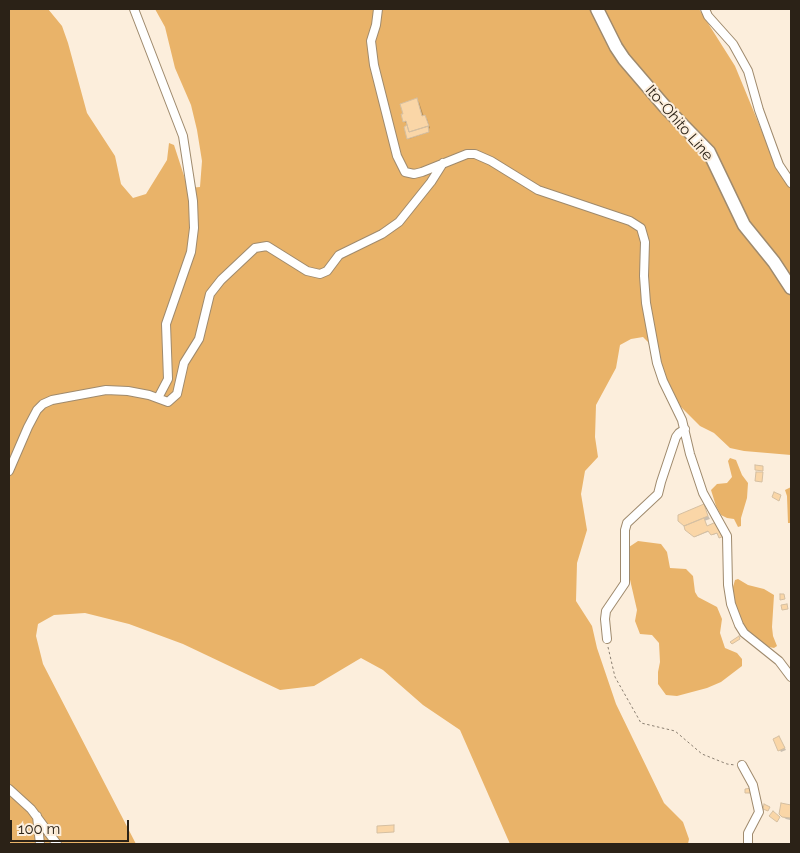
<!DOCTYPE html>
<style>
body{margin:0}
#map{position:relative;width:800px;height:853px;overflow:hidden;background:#fceedc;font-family:Raleway,sans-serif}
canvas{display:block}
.frame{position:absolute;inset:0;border:10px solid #2b2217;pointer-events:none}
.scale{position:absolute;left:10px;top:820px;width:119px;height:22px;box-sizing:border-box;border:2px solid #2b2217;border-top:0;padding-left:6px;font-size:15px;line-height:18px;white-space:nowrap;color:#2b2217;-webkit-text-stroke:4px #fceedc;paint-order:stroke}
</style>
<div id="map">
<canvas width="800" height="853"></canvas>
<div class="frame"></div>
<div class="scale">100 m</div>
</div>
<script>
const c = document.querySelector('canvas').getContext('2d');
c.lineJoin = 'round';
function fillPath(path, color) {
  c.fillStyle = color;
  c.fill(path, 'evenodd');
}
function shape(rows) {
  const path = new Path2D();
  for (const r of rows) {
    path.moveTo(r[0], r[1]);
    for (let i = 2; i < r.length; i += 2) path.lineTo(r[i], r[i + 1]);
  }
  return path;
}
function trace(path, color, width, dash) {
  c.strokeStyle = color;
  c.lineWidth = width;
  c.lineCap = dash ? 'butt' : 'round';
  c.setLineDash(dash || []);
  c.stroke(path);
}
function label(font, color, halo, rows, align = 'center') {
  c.font = font + ' Raleway,sans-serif';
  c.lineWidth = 4;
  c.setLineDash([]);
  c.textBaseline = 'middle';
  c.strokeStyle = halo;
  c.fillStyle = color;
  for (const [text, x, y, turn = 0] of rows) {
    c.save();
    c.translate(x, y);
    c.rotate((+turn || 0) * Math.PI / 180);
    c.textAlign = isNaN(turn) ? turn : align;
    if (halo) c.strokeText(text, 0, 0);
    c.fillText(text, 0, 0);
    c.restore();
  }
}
fillPath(shape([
 [9,9,48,9,62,26,68,43,87,113,115,156,121,184,133,198,146,194,167,160,169,143,174,145,188,188,200,187,202,161,197,130,191,105,175,68,165,27,155,9,699,9,735,66,768,146,791,189,791,455,744,451,730,448,714,433,700,426,680,406,654,360,648,342,643,337,631,339,620,345,616,368,596,405,595,437,598,457,585,471,581,494,587,530,577,563,576,601,592,626,597,648,616,704,664,803,683,822,689,839,688,844,510,844,460,730,423,705,383,670,361,658,314,686,280,690,183,644,129,624,85,613,54,615,38,624,36,636,43,664,136,844,9,844],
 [730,458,736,460,742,475,748,483,747,498,741,518,741,526,738,527,734,519,727,518,721,515,716,506,711,490,717,484,727,483,732,477,728,461],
 [791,487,791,523,788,523,787,496,785,490],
 [638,541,661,544,667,552,670,568,686,569,693,576,695,592,698,597,717,607,722,619,720,633,725,648,737,653,742,659,742,666,721,682,707,688,677,696,666,695,658,684,658,672,660,662,659,643,652,635,640,634,635,621,637,610,628,571,629,547],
 [738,579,748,585,764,589,774,595,772,627,773,636,777,646,774,648,769,647,752,635,745,627,735,610,732,600,733,587,735,580]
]), '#e9b369');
fillPath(shape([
 [416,100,419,102,424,117,427,119,430,128,428,129,429,132,409,139,405,127,409,126,404,121],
 [703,506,710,519,704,521,707,527,718,533,713,535,710,531,695,537,686,529,685,526],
 [779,737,786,750,781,752,774,739],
 [782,805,791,806,790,820,786,819,783,817]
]), '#0003');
const building = shape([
 [417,98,422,116,425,115,429,126,409,132,406,121,403,122,401,114,403,114,400,104,417,98],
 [407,125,409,132,428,126,429,132,407,139,404,127,407,125],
 [755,465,763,466,763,471,755,470,755,465],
 [756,472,763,472,762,482,755,481,756,472],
 [774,492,781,495,779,501,772,497,774,492],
 [704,504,708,516,684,526,678,521,678,515,704,504],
 [704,518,707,526,716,522,722,537,719,538,717,533,711,535,708,531,694,537,685,530,684,526,704,518],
 [780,594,784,594,785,599,780,600,780,594],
 [787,604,788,609,782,610,781,605,787,604],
 [739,636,740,639,732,644,730,642,739,636],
 [779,736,785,748,778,751,773,739,779,736],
 [752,788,753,793,745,793,745,789,752,788],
 [781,803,791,805,791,818,782,817,779,814,781,803],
 [764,804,770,807,768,811,763,809,764,804],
 [773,811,780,817,777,822,769,816,773,811],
 [394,825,394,832,377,833,377,826,394,825]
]);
fillPath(building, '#fad6a7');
trace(building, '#d5bfa1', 1);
const street = shape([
 [134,9,183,136,193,201,194,228,191,252,166,324,168,379,158,398],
 [378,9,376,25,371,41,374,65,397,156,405,172,414,174,422,172,467,154,475,154,491,161,538,190,630,221,641,228,645,242,644,276,646,303,657,363,663,381,682,420,690,454,703,493,727,536,728,585,731,604,739,625,744,633,779,661,791,677],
 [705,9,708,16,733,44,748,71,759,110,779,165,791,183],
 [9,471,28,427,37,410,43,404,52,400,106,390,128,391,149,395,168,402,177,394,184,363,199,339,210,294,221,280,255,248,267,246,307,271,320,274,327,271,339,255,382,234,399,222,431,182,443,163],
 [607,639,605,619,606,611,625,583,625,530,627,523,658,494,661,482,676,437,679,433,685,429],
 [742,765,753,785,759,812,748,833,748,844],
 [9,789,31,809,57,844],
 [37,816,40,844]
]);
const primary = shape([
 [597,9,616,47,624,59,666,108,709,152,744,225,774,262,791,288]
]);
trace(street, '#9f8a6d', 10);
trace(primary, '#9f8a6d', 15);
trace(shape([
 [608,647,615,677,641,723,675,731,702,754,727,764,735,765]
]), '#8a7f71', 1, [2.5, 2.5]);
trace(street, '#fff', 8);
trace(primary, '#fff', 12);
label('15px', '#2b2217', '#fceedc', [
 ["Ito-Ohito Line",679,123,49]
]);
</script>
